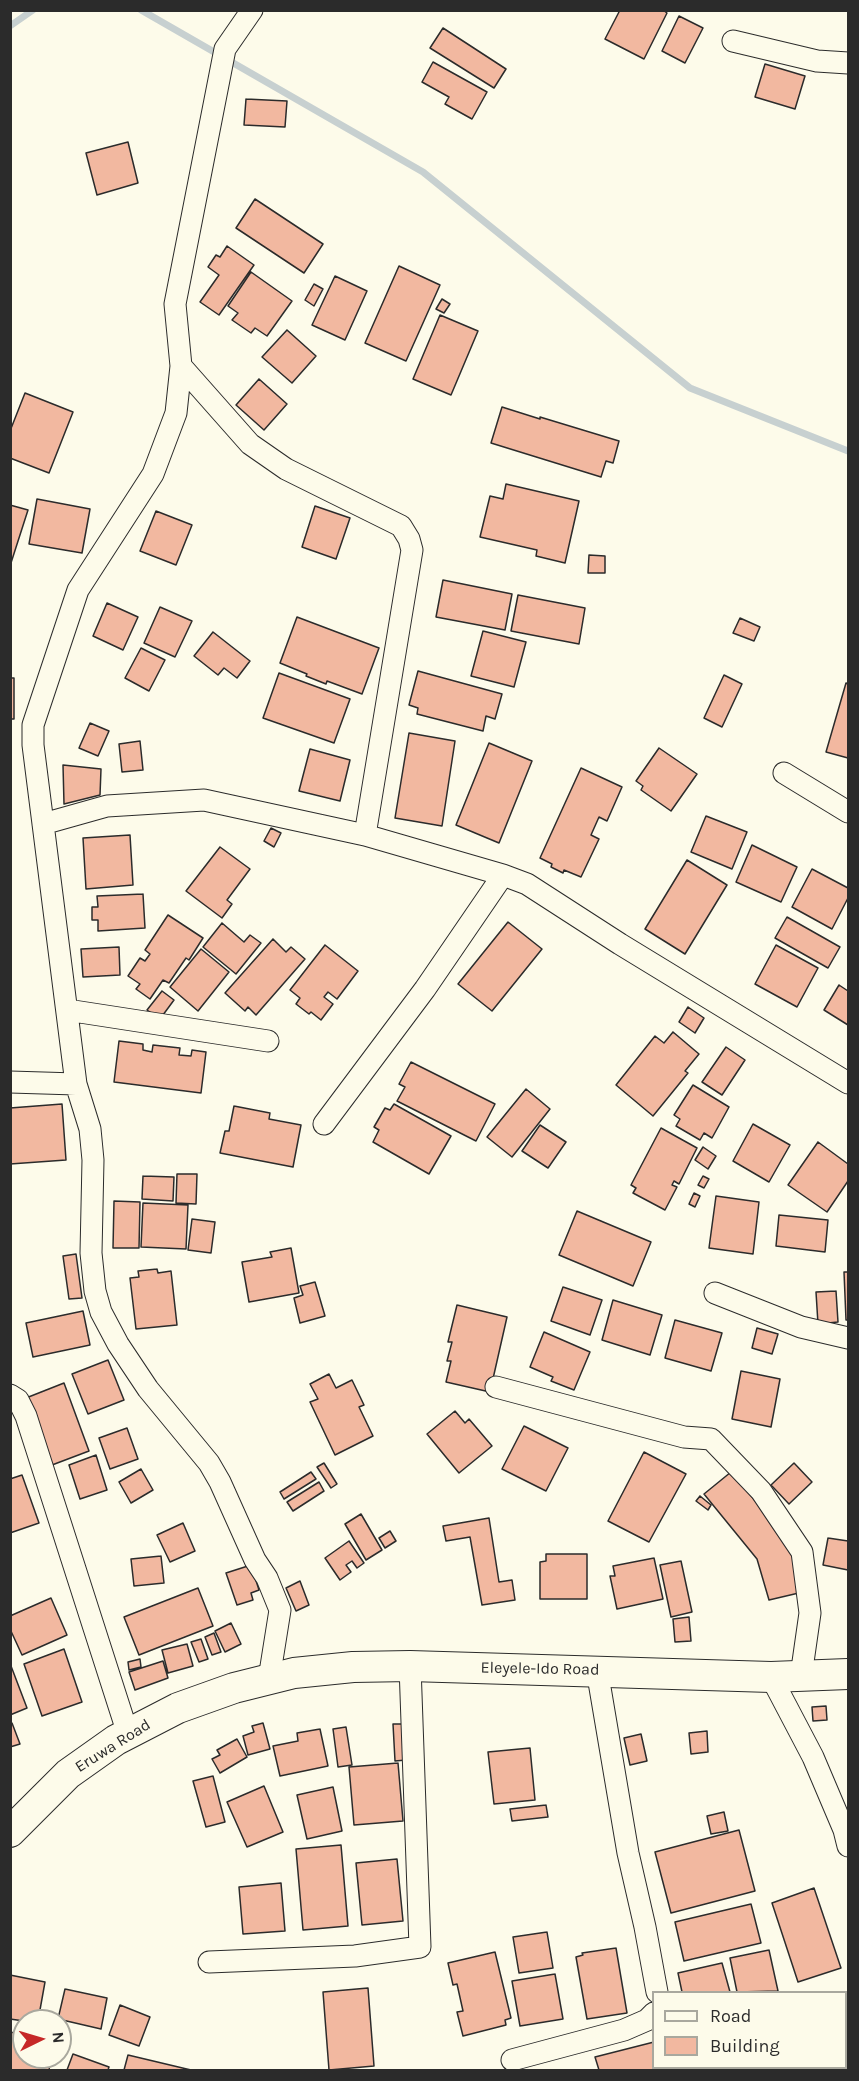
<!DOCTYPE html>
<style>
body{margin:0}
#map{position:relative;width:859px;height:2081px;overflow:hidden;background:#fdfbea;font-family:Karla,sans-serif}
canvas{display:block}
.frame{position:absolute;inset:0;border:12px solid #2b2b2b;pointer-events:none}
.legend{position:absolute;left:652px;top:1991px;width:195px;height:78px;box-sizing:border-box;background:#fdfbea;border:2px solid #a9a89e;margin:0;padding:8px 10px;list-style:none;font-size:18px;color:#2b2b2b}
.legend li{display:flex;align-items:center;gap:12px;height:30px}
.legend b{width:30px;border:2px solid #a9a89e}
.north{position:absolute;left:12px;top:2009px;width:60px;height:60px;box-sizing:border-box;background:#fdfbea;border:2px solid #a9a89e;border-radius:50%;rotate:85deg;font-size:16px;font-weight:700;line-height:24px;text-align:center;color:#2b2b2b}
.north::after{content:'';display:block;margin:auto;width:21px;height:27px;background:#c62828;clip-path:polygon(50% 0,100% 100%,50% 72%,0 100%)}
</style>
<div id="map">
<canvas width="859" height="2081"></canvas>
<div class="frame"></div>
<ul class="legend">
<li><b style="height:8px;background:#fdfbea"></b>Road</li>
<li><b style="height:16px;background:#f2b8a0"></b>Building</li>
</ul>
<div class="north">N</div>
</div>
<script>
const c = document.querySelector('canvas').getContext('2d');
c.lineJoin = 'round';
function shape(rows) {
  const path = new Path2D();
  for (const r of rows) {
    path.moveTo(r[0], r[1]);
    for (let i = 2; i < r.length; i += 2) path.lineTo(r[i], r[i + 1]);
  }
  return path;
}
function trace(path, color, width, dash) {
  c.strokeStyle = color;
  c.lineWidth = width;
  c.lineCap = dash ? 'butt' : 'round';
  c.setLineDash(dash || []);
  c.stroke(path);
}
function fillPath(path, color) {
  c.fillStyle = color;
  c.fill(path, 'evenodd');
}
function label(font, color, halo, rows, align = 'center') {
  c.font = font + ' Karla,sans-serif';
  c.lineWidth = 4.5;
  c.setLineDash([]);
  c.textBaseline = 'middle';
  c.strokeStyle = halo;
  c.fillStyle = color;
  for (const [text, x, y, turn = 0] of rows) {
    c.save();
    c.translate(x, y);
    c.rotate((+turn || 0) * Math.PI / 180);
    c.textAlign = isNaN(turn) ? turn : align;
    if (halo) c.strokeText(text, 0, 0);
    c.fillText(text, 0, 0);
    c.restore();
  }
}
trace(shape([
 [141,10,423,172,690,388,848,451],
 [10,26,33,10]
]), '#c7d0d0', 7);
const building = shape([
 [620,10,663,10,667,13,644,59,605,39,620,10],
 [679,16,703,28,685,63,662,51,679,16],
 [443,28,506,69,494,88,430,48,443,28],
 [433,62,487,92,472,119,445,104,449,97,422,82,433,62],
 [765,64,805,76,795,109,755,97,765,64],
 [246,99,287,101,285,127,244,125,246,99],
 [128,142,138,183,97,195,86,153,128,142],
 [255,199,323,244,304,273,236,228,255,199],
 [227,246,254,265,219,315,200,302,219,275,208,267,216,255,220,257,227,246],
 [399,266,440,285,406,361,365,343,399,266],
 [251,272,292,301,267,336,255,328,251,333,232,320,238,313,228,306,251,272],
 [335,276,367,291,345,340,312,325,335,276],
 [314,284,323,289,314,306,305,300,314,284],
 [442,299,450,304,444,313,436,309,442,299],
 [440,315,478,331,451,395,413,379,440,315],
 [287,330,316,356,292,383,262,357,287,330],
 [259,379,287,404,264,430,236,405,259,379],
 [25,393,73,412,49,473,10,458,10,431,25,393],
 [502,407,540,419,540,417,619,441,613,463,606,461,601,477,491,443,502,407],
 [506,484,579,501,565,563,536,556,537,550,480,537,490,496,503,499,506,484],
 [37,499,90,509,82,553,29,544,37,499],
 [10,505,28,510,10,566,10,505],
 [315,506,350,518,336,559,302,547,315,506],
 [156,511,192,525,176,565,140,551,156,511],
 [589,555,605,556,605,573,588,573,589,555],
 [443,580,512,594,505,630,436,617,443,580],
 [518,595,585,608,579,644,511,631,518,595],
 [107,603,138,617,123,650,93,636,107,603],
 [160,607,192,621,175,657,144,643,160,607],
 [297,617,379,648,362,694,327,681,326,684,306,676,307,674,280,663,297,617],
 [740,618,760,627,754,641,733,633,740,618],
 [483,631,526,642,514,687,471,676,483,631],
 [213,632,250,661,237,678,224,668,218,675,194,656,213,632],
 [141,648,165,660,149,691,125,678,141,648],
 [418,671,502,694,495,719,486,716,483,731,417,714,418,708,409,705,418,671],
 [279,673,350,699,334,743,263,718,279,673],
 [724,675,742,684,722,727,704,718,724,675],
 [10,678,14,678,14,719,10,719,10,678],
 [846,683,848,684,848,758,826,752,846,683],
 [90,723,109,731,98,756,79,748,90,723],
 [409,733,455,741,442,826,395,818,409,733],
 [140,741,143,770,122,772,119,744,140,741],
 [489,743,532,761,499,843,456,825,489,743],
 [659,748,697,774,671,811,641,790,643,786,636,781,659,748],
 [310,749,350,760,340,801,299,791,310,749],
 [63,765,101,769,100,795,64,804,63,765],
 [581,768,622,787,607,821,599,817,591,835,599,839,581,877,564,870,563,873,551,867,552,864,540,858,581,768],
 [706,816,747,832,732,869,691,852,706,816],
 [271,828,281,833,274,847,264,841,271,828],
 [130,835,133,885,86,889,83,838,130,835],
 [752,845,797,867,781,902,736,882,752,845],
 [220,847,250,869,227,900,232,904,222,918,186,891,220,847],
 [687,860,727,885,685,954,645,929,687,860],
 [812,869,848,888,848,898,832,929,792,907,812,869],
 [143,894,145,928,98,931,98,920,92,920,92,907,98,907,97,896,143,894],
 [168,915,203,938,189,960,186,958,169,983,163,980,150,999,136,989,140,984,128,976,140,958,145,961,150,954,145,950,168,915],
 [787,917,840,947,828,968,775,938,787,917],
 [508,922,542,949,492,1011,458,984,508,922],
 [222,923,244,942,250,935,261,943,236,974,203,947,222,923],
 [273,939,286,952,291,947,305,959,256,1015,248,1007,245,1011,225,993,273,939],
 [325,945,358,971,337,999,328,992,324,997,333,1004,321,1020,311,1012,309,1014,296,1004,300,998,290,990,325,945],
 [776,945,818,968,797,1007,755,984,776,945],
 [119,947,120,975,83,977,81,949,119,947],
 [201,949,229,972,198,1011,170,987,201,949],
 [839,985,848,991,848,1025,824,1010,839,985],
 [162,991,174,1000,160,1019,147,1010,162,991],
 [688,1007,704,1018,695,1033,679,1022,688,1007],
 [673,1032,699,1054,685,1071,688,1073,653,1116,616,1085,655,1036,664,1043,673,1032],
 [119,1041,143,1044,143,1050,152,1052,153,1045,180,1048,179,1055,191,1056,192,1050,206,1052,201,1093,114,1082,119,1041],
 [726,1047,745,1060,722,1095,702,1082,726,1047],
 [411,1062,495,1104,476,1141,397,1101,405,1087,399,1084,411,1062],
 [693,1085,729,1107,712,1138,704,1133,700,1140,676,1126,680,1119,674,1115,693,1085],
 [526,1089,550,1109,512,1157,487,1137,526,1089],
 [62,1104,66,1160,10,1164,10,1108,62,1104],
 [394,1104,451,1136,429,1174,373,1142,379,1130,374,1127,385,1108,390,1110,394,1104],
 [234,1106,270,1113,269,1119,301,1125,293,1167,220,1153,225,1131,229,1131,234,1106],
 [753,1124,790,1145,769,1182,733,1161,753,1124],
 [540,1125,566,1142,548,1168,522,1151,540,1125],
 [661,1128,697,1148,679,1184,674,1181,672,1185,677,1187,665,1210,633,1193,636,1188,631,1185,661,1128],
 [818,1142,848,1164,848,1181,827,1212,788,1185,818,1142],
 [703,1147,716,1156,708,1169,695,1160,703,1147],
 [177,1174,197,1174,196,1204,176,1203,177,1174],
 [143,1176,174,1177,173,1201,142,1199,143,1176],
 [703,1176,709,1179,704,1188,698,1185,703,1176],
 [694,1193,700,1196,695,1207,689,1204,694,1193],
 [716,1196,759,1202,753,1254,709,1248,716,1196],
 [114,1201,140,1202,139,1248,113,1248,114,1201],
 [143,1203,188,1205,186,1249,141,1247,143,1203],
 [577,1211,651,1242,633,1286,559,1255,577,1211],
 [779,1215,828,1220,825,1252,776,1246,779,1215],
 [192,1219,215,1222,211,1253,188,1250,192,1219],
 [291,1248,299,1293,249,1302,242,1262,272,1257,270,1252,291,1248],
 [76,1254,82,1298,69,1299,63,1256,76,1254],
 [157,1269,158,1273,171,1271,177,1325,136,1329,130,1278,139,1277,138,1271,157,1269],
 [844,1272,848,1272,848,1320,846,1320,844,1272],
 [315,1282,325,1316,300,1323,294,1298,303,1295,300,1286,315,1282],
 [563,1287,602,1300,590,1335,551,1321,563,1287],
 [836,1291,838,1322,818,1324,816,1292,836,1291],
 [613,1300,662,1315,650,1355,602,1340,613,1300],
 [457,1305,507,1317,490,1392,446,1382,451,1361,447,1361,452,1342,448,1342,457,1305],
 [83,1311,90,1345,33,1357,26,1323,83,1311],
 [675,1320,722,1333,711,1371,665,1358,675,1320],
 [757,1328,778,1334,772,1354,752,1348,757,1328],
 [544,1332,590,1352,574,1390,551,1381,553,1377,530,1367,544,1332],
 [108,1360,124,1400,88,1414,72,1374,108,1360],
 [741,1371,780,1379,771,1427,732,1419,741,1371],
 [329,1374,336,1388,352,1380,364,1405,359,1407,373,1436,335,1455,310,1402,318,1399,310,1384,329,1374],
 [64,1383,89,1451,52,1465,26,1398,64,1383],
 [455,1411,465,1423,469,1419,492,1446,459,1473,427,1434,455,1411],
 [524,1426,568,1448,546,1491,502,1469,524,1426],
 [127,1428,138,1459,110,1469,99,1438,127,1428],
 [644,1452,686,1474,649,1542,608,1521,644,1452],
 [96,1455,107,1490,80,1499,69,1465,96,1455],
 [324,1463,337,1484,331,1488,317,1467,324,1463],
 [794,1463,812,1482,789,1504,771,1485,794,1463],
 [141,1469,153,1490,131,1503,119,1482,141,1469],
 [311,1472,316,1479,284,1499,280,1492,311,1472],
 [731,1472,789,1541,803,1592,769,1600,757,1559,704,1494,731,1472],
 [22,1475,39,1523,10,1533,10,1479,22,1475],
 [319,1482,324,1491,293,1511,287,1502,319,1482],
 [700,1496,711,1505,708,1510,696,1501,700,1496],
 [361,1514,382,1550,366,1560,345,1524,361,1514],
 [489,1518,499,1582,512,1580,515,1600,482,1605,470,1537,446,1541,443,1526,489,1518],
 [183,1523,195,1551,170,1562,157,1535,183,1523],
 [390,1531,396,1541,385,1548,379,1538,390,1531],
 [828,1538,848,1541,848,1570,823,1565,828,1538],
 [349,1541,364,1563,357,1568,352,1561,346,1565,351,1572,340,1580,325,1558,349,1541],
 [546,1554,587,1554,587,1599,540,1599,540,1562,546,1561,546,1554],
 [161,1556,164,1583,134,1586,131,1559,161,1556],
 [654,1558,663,1599,617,1609,610,1576,615,1576,613,1566,654,1558],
 [681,1561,692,1612,671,1617,660,1565,681,1561],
 [251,1565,259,1590,251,1593,253,1600,237,1605,226,1573,251,1565],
 [300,1581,309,1605,296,1611,286,1588,300,1581],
 [198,1588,213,1626,139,1655,124,1617,198,1588],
 [51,1598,67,1635,22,1655,10,1629,10,1616,51,1598],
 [689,1617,691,1641,675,1642,673,1619,689,1617],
 [231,1623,241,1644,225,1652,215,1631,231,1623],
 [214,1633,221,1652,212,1655,205,1637,214,1633],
 [201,1639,208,1659,199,1662,191,1642,201,1639],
 [187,1644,193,1666,168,1673,162,1650,187,1644],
 [64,1649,82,1702,42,1716,24,1664,64,1649],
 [140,1659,141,1667,129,1670,128,1662,140,1659],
 [163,1661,168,1678,135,1690,129,1672,163,1661],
 [11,1666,27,1708,10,1715,10,1666,11,1666],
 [826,1706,827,1720,813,1721,812,1707,826,1706],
 [10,1723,12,1723,20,1744,10,1747,10,1723],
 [263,1723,270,1749,248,1755,243,1736,254,1732,252,1726,263,1723],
 [393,1724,404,1724,406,1760,395,1761,393,1724],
 [346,1727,352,1765,338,1767,333,1729,346,1727],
 [320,1729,328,1766,280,1776,273,1746,298,1741,297,1733,320,1729],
 [707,1731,708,1752,691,1754,689,1733,707,1731],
 [641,1734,647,1761,630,1765,624,1738,641,1734],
 [237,1739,247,1757,220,1773,212,1759,220,1755,217,1750,237,1739],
 [530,1748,535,1800,494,1804,488,1752,530,1748],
 [398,1763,403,1821,354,1825,349,1767,398,1763],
 [213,1776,225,1822,206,1827,193,1781,213,1776],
 [264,1786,283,1832,247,1847,227,1802,264,1786],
 [333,1787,342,1831,307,1839,297,1795,333,1787],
 [546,1805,548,1817,512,1821,510,1809,546,1805],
 [724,1812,728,1831,711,1834,707,1816,724,1812],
 [739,1830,755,1891,671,1913,655,1852,739,1830],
 [341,1845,348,1926,303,1930,296,1849,341,1845],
 [397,1859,403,1921,362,1925,356,1863,397,1859],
 [281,1883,285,1931,243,1934,239,1887,281,1883],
 [814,1888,841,1968,798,1982,772,1903,814,1888],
 [751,1904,761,1943,684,1961,675,1922,751,1904],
 [547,1932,553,1968,519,1973,513,1937,547,1932],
 [616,1948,627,2013,587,2019,576,1957,583,1955,582,1953,616,1948],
 [769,1950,778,1991,737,1992,730,1958,769,1950],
 [495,1952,511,2018,505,2020,506,2025,463,2036,457,2012,463,2011,457,1984,453,1985,448,1963,495,1952],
 [722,1963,730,1992,682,1992,678,1973,722,1963],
 [555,1974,563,2019,520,2026,512,1981,555,1974],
 [10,1975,45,1982,38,2021,24,2021,10,2019,10,1975],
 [368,1988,374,2066,329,2070,323,1992,368,1988],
 [65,1989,107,1998,101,2029,58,2019,65,1989],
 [120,2005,150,2017,139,2046,109,2035,120,2005],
 [10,2032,24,2035,24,2057,51,2057,49,2070,10,2070,10,2032],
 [654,2042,654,2068,669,2068,670,2070,599,2070,595,2057,654,2042],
 [73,2054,109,2067,108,2070,67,2070,73,2054],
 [128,2055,191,2070,124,2070,128,2055]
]);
fillPath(building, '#f2b8a0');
trace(building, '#2b2b2b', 1.5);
const minor = shape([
 [252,10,225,49,175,304,181,366,176,413,153,474,78,590,33,725,33,745,76,1084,90,1129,93,1160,91,1253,95,1291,101,1312,118,1344,148,1389,209,1463,220,1482,255,1560,267,1578,280,1610,269,1679],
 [733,41,817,61,848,63],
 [181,366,250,444,286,469,401,526,409,539,412,550,365,835],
 [784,773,848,812],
 [43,824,107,806,204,800,365,835,503,875,527,884,620,944,848,1083],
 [67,1010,268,1041],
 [10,1082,76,1084],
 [324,1124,425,989,503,875],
 [715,1293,801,1327,848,1338],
 [496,1387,684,1437,711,1439,761,1491,802,1552,810,1613,801,1676],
 [10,1395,18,1400,26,1416,128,1734],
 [597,1670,628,1853,645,1927,657,1992],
 [771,1677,813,1757,844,1830,848,1846],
 [209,1962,355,1956,420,1947,410,1666],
 [512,2060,624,2030,647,2020,654,2013]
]);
const secondary = shape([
 [10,1832,68,1774,116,1740,178,1708,234,1688,294,1673,353,1667,410,1666,771,1677,848,1674]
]);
trace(minor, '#2b2b2b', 23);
trace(secondary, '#2b2b2b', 32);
trace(minor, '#fdfbea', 21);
trace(secondary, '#fdfbea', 30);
label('16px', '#2b2b2b', '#fdfbea', [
 ["Eleyele-Ido Road",540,1669,1],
 ["Eruwa Road",113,1746,-32]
]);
</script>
